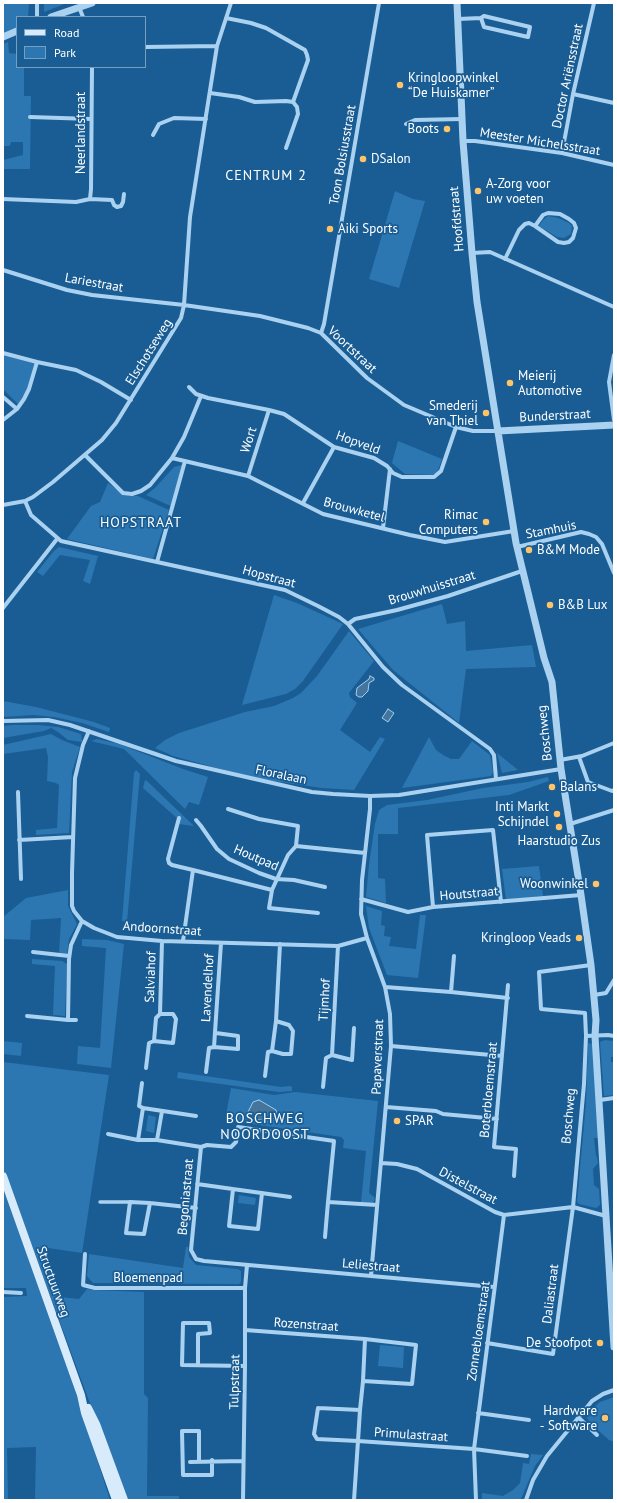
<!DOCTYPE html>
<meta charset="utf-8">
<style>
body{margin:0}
#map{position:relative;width:617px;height:1503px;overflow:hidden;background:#195d94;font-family:"PT Sans",sans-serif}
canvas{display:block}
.frame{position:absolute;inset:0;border:4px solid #fff;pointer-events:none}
.legend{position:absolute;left:16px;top:16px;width:130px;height:52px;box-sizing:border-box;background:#195d94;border:1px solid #759ebf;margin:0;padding:5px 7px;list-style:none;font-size:12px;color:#fff}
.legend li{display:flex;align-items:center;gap:8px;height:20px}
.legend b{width:20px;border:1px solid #759ebf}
</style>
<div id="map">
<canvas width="617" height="1503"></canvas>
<div class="frame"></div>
<ul class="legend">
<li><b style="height:5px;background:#d8ebfb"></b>Road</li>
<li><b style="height:11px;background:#2c77b2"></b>Park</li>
</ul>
</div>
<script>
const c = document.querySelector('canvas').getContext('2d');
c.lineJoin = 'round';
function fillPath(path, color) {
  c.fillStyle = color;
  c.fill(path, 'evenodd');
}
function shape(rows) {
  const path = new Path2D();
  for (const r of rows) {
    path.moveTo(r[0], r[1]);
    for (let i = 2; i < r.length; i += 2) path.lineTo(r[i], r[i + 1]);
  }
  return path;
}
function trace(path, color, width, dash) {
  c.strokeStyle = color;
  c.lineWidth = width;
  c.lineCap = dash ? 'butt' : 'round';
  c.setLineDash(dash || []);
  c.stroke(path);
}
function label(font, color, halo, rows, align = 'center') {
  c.font = font + ' "PT Sans",sans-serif';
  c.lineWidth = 3.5;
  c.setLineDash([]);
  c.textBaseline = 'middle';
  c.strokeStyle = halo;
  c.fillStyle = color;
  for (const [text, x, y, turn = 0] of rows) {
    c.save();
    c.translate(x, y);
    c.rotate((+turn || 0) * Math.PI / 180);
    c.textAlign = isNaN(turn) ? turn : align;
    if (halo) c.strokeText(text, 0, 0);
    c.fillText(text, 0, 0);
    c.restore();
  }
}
fillPath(shape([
 [3,3,29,3,28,17,17,17,17,28,3,34],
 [44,3,67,3,44,12],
 [8,42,9,53,17,54,17,67,24,67,24,96,31,96,30,169,3,169,3,160,23,155,23,142,11,142,10,146,3,146,3,44],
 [395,191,413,199,425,201,399,288,369,279],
 [548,216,558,218,569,223,572,226,571,234,564,238,557,237,539,226,543,220],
 [3,354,36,364,30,386,18,404,3,389],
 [398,441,442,459,437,473,432,475,405,474,392,463],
 [182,465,173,507,146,495,155,488,174,467],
 [108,483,120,492,130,496,138,496,169,510,153,559,67,539,91,506,100,502],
 [59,547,98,556,90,584,83,581,90,560,60,555,43,576,37,572,54,551],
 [274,595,297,603,343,624,303,681,295,689,286,694,242,705],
 [442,604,447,624,465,621,466,651,532,645,536,667,466,669,459,723,393,670,358,629],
 [349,631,374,661,349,693,350,697,357,703,340,730,370,752,380,737,385,739,354,790,322,788,266,780,220,769,173,756,155,748,165,740,179,733,245,712,274,706,293,698,301,693,317,676],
 [3,701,36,707,94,722,110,728,109,732,82,723,54,717,33,715,3,717],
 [13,725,38,725,58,727,81,734,82,742,68,740,58,732,51,728,44,731,3,738,3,726],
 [51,734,62,740,80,747,72,772,69,833,36,835,36,830,57,828,59,785,56,783,47,781,48,757,46,748,3,754,3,745],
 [429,737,436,750,443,755,451,759,459,759,472,741,490,755,493,772,491,776,402,788],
 [97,739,119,744,183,769,208,777,199,805,189,802,185,809,124,749,91,741],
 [497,753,512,765,518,770,502,773],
 [136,770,140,774,127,922,122,921,134,773],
 [548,777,549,781,509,795,398,808,398,834,378,834,378,878,385,879,386,903,366,897,369,864,375,824,379,810,387,805,427,800,483,788,528,782],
 [145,780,147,781,194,826,179,824,179,820,143,788],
 [539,866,543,896,506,900,502,869],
 [68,890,68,906,77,924,69,939,67,954,59,954,61,918,31,920,30,940,3,939,3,917,26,898],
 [366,906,382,911,381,925,385,926,384,936,391,937,389,946,416,949,420,915,426,915,418,978,387,975,369,928],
 [82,939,107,940,124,944,111,1068,77,1064,78,1046,100,1048,106,948,82,946],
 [32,959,62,961,67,964,65,1016,53,1015,55,966,32,964],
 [605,1040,614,1041,614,1057,611,1057,611,1062,614,1062,614,1095,604,1096,600,1042],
 [3,1041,22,1043,21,1056,3,1054],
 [588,1043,593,1044,599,1138,594,1138,596,1156,597,1157,598,1163,593,1169,594,1185,599,1189,600,1205,596,1208,579,1204,577,1202,586,1103],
 [3,1062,109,1075,82,1253,48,1248,46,1249,61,1297,79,1299,87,1289,93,1290,144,1292,144,1394,148,1398,147,1496,179,1496,179,1500,128,1500,113,1459,92,1409,3,1168],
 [178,1072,281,1087,290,1086,292,1087,292,1091,279,1092,177,1078],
 [231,1088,274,1095,295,1092,378,1101,369,1193,375,1198,373,1204,361,1203,366,1151,343,1148,344,1140,341,1137,225,1120],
 [148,1115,156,1117,154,1133,146,1131],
 [3,1188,71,1378,110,1500,35,1500,36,1447,7,1448,8,1500,3,1500,3,1297,27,1296,26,1288,3,1288],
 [239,1195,256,1198,255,1205,238,1203],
 [186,1247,188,1247,189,1257,196,1265,238,1269,241,1271,241,1282,239,1284,93,1283,87,1276,89,1254,183,1268],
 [380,1345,404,1347,403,1368,378,1366],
 [614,1397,614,1442,609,1440,590,1423,587,1418,591,1410,600,1402],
 [531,1454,543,1455,535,1466,521,1499,482,1500,482,1493,503,1496,513,1490,520,1483,523,1463,529,1464]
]), '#2c77b2');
const water = shape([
 [370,676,374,678,374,680,369,683,368,691,362,697,359,697,356,695,357,688,369,679,370,676],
 [388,709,394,713,388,722,382,718,388,709],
 [259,1100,276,1110,277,1115,271,1121,250,1119,246,1116,253,1102,259,1100]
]);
fillPath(water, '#46759c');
trace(water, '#9dcef2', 1);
trace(shape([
 [100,1202,130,1202]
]), '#aad2f0', 3.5);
trace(shape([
 [37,3,37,17],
 [79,7,83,17],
 [226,18,251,23,266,28,305,50,307,55,308,60,293,102],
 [458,19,481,18,484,16,530,27,528,37,484,27,481,18],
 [145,47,217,46],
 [210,93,239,97,255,102,286,101,293,102],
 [573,94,614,103],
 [30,117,91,119],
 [406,124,415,120,462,119],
 [153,135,159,124,174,118,206,119],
 [463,141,475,141,562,153,614,165],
 [286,148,298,114,297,107,293,102],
 [562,153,573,94,594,3],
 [3,199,76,202,90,199,91,189,92,67],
 [90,199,112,200,114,205,117,207,121,206,123,202,124,194],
 [472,253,490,252,614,307],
 [505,259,519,230,525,224,529,223,535,226,543,215,548,213,560,214,569,219,574,223,576,228,573,238,569,242,564,243,558,242,535,226],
 [3,270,67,290,92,295,184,305,260,316,308,328,321,333,367,378,404,405,456,427,473,431,498,431],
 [321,333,324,324,379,3],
 [3,353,37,362,76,370,101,382,131,400],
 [614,355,609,382,614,420],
 [189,387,196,394,208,398,269,410,284,414,334,447,374,458,387,466,393,473,402,477,434,477,441,471,456,427],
 [3,397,17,409],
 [3,420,17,409,24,399,29,389,37,362],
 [85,455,123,493,132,494,141,491,150,485,172,458,184,437,201,396],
 [172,458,248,476,323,514,410,535,445,542,514,531],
 [248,476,269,410],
 [25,501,31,515,61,541,285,590,318,606,339,617,348,624,383,667,402,685,490,749,494,755,496,779],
 [303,503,334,447],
 [3,505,25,501,33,497,53,482,102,440,116,423,181,318,184,305,190,217,217,46,231,3],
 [383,528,390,469],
 [517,547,581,532,589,534,596,537,602,544,614,573],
 [157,562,185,461],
 [3,608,57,539],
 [348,624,355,619,397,610,448,596,522,571],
 [3,721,48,720,70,725,176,761,312,792,333,794,370,796,399,795,561,769],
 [89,731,83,745,75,778,72,873,72,906,74,911,82,921,94,928,117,937,162,941,338,946,367,938],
 [579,757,588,782,612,791,614,790],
 [560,760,582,756,614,743],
 [18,792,21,879],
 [370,796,370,809,362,880,361,914,367,938,385,987,390,1014,391,1046,371,1276],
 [228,809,259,819,298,826,296,846],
 [179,818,168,859,169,863,172,865,193,870],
 [196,820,201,826,217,849,229,859,259,873,276,879,294,880,325,887],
 [570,824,614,810],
 [19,840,73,837],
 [272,890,269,908,318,913],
 [361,899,408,912,433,907,581,895],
 [433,907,427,835,493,830,501,902],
 [183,941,193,870,272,890,288,855,296,846,365,853],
 [33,952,69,956],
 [508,985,494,1147,516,1149,514,1176],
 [385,987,451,992,508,998],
 [451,992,454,956],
 [594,995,606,993,614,980],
 [27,1016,68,1020,69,959,71,945,82,921],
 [68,1020,76,1020],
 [586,1036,585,1013,541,1009,539,972,591,965],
 [154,1041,173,1043,176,1019,173,1014,160,1014,162,941],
 [391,1046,502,1056],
 [214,1047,238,1049,238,1036,216,1033],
 [272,1051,283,1054,291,1054,293,1031,289,1025,276,1021,280,944],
 [332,1055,352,1060,354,1028],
 [146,1068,149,1043,154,1041,156,1018,160,1014],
 [206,1072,209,1048,214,1047,221,943],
 [265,1076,268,1052,272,1051,276,1021],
 [323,1087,326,1058,332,1055,338,946],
 [600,1100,614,1098],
 [386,1107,436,1111,443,1114,497,1119],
 [143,1108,196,1116],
 [108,1134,138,1140,157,1140,201,1147],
 [138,1140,143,1108,139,1106,142,1083],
 [157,1140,162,1111],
 [381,1163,397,1164,417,1169,495,1212,504,1215,573,1207,606,1216],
 [197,1184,290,1197],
 [233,1189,229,1226,258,1229,262,1193],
 [328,1202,334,1141,238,1127,236,1142,231,1147,207,1145,201,1147,191,1250,196,1259,204,1261,494,1287],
 [150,1203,144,1234,126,1233,130,1202,150,1203,196,1208],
 [325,1237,328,1202,377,1205],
 [85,1254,83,1285,95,1288,245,1288],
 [3,1292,21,1293],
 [245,1330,365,1339,416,1345,412,1384,363,1381],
 [487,1343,553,1354,573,1207,584,1084,586,1036,608,1035,614,1036],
 [198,1365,198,1334,210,1333,209,1323,183,1323,182,1365,245,1366],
 [318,1408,360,1410,358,1441,317,1439,314,1434,318,1408],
 [360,1410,363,1381,365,1339],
 [478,1413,529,1420],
 [579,1418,597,1435],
 [190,1462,243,1461],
 [199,1462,199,1431,182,1431,183,1475,212,1475,212,1460],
 [243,1500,245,1366,245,1288,247,1265],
 [354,1500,358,1441,474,1449,527,1456],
 [476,1500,474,1449,504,1215],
 [526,1500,533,1480,547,1456,592,1401,603,1394,614,1390]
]), '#aad2f0', 4);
trace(shape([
 [457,3,463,141,472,253,477,302,516,543,544,658,552,682,561,769,581,895,591,965,596,1020,595,1036,614,1347],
 [51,17,92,3],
 [3,37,17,31],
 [498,431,614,425]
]), '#aad2f0', 7);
trace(shape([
 [3,1176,81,1395,85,1413,116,1500],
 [88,1408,96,1424,124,1500]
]), '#d8ebfb', 8);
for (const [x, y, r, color] of [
 [400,85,4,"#ffc369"],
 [447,129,4,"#ffc369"],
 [363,159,4,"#ffc369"],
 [478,191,4,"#ffc369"],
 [330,229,4,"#ffc369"],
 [510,383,4,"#ffc369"],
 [486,413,4,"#ffc369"],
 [486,522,4,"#ffc369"],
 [529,550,4,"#ffc369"],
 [550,605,4,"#ffc369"],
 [552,787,4,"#ffc369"],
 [557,814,4,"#ffc369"],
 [559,827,4,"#ffc369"],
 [596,884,4,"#ffc369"],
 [579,938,4,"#ffc369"],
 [397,1121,4,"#ffc369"],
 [600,1343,4,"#ffc369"],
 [605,1418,4,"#ffc369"]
]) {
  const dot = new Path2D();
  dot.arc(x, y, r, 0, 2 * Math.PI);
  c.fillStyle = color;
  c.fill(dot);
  trace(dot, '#195d94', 1.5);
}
label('13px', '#fff', '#195d94', [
 ["Doctor Ariënsstraat",568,76,-78],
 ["Neerlandstraat",81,133,-90],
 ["Meester Michelsstraat",540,142,9],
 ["Toon Bolsiusstraat",343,155,-80],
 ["Hoofdstraat",457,219,-95],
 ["Lariestraat",94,283,10],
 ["Voortstraat",352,350,43],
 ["Elschotseweg",149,352,-58],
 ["Bunderstraat",555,416,-3],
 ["Wort",249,440,-72],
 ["Hopveld",358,443,20],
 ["Brouwketel",354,510,15],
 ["Stamhuis",551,530,-11],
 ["Hopstraat",269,577,15],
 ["Brouwhuisstraat",432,588,-17],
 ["Boschweg",545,733,-96],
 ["Floralaan",281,775,12],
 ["Houtpad",256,858,23],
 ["Houtstraat",469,894,-5],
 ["Andoornstraat",162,929,4],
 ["Salviahof",151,977,-88],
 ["Lavendelhof",208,988,-87],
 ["Tijmhof",325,1000,-87],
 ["Papaverstraat",378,1057,-88],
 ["Boterbloemstraat",489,1090,-85],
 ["Boschweg",569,1116,-85],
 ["Distelstraat",468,1186,28],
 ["Begoniastraat",186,1197,-85],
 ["Leliestraat",371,1266,5],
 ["Bloemenpad",148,1278],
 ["Structuurweg",53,1282,70],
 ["Daliastraat",551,1294,-83],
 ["Rozenstraat",306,1325,4],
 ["Zonnebloemstraat",479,1331,-82],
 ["Tulpstraat",235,1382,-89],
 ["Primulastraat",411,1435,4]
]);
label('13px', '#fff', '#195d94', [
 ["Kringloopwinkel",408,78],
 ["“De Huiskamer”",408,93],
 ["Boots",439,129,"right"],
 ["DSalon",371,159],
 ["A-Zorg voor",486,184],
 ["uw voeten",486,199],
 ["Aiki Sports",338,229],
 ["Meierij",518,376],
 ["Automotive",518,391],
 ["Smederij",478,406,"right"],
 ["van Thiel",478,421,"right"],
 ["Rimac",478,515,"right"],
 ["Computers",478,530,"right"],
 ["B&M Mode",537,550],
 ["B&B Lux",558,605],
 ["Balans",560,787],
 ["Inti Markt",549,807,"right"],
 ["Schijndel",549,822,"right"],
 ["Haarstudio Zus",559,841,"center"],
 ["Woonwinkel",588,884,"right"],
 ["Kringloop Veads",571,938,"right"],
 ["SPAR",405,1121],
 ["De Stoofpot",592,1343,"right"],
 ["Hardware",597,1411,"right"],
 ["- Software",597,1426,"right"]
], 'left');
c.letterSpacing = '1px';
label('14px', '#fff', '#195d94', [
 ["CENTRUM 2",266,176],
 ["HOPSTRAAT",141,523],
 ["BOSCHWEG",265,1119],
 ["NOORDOOST",265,1135]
]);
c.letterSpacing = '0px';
</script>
